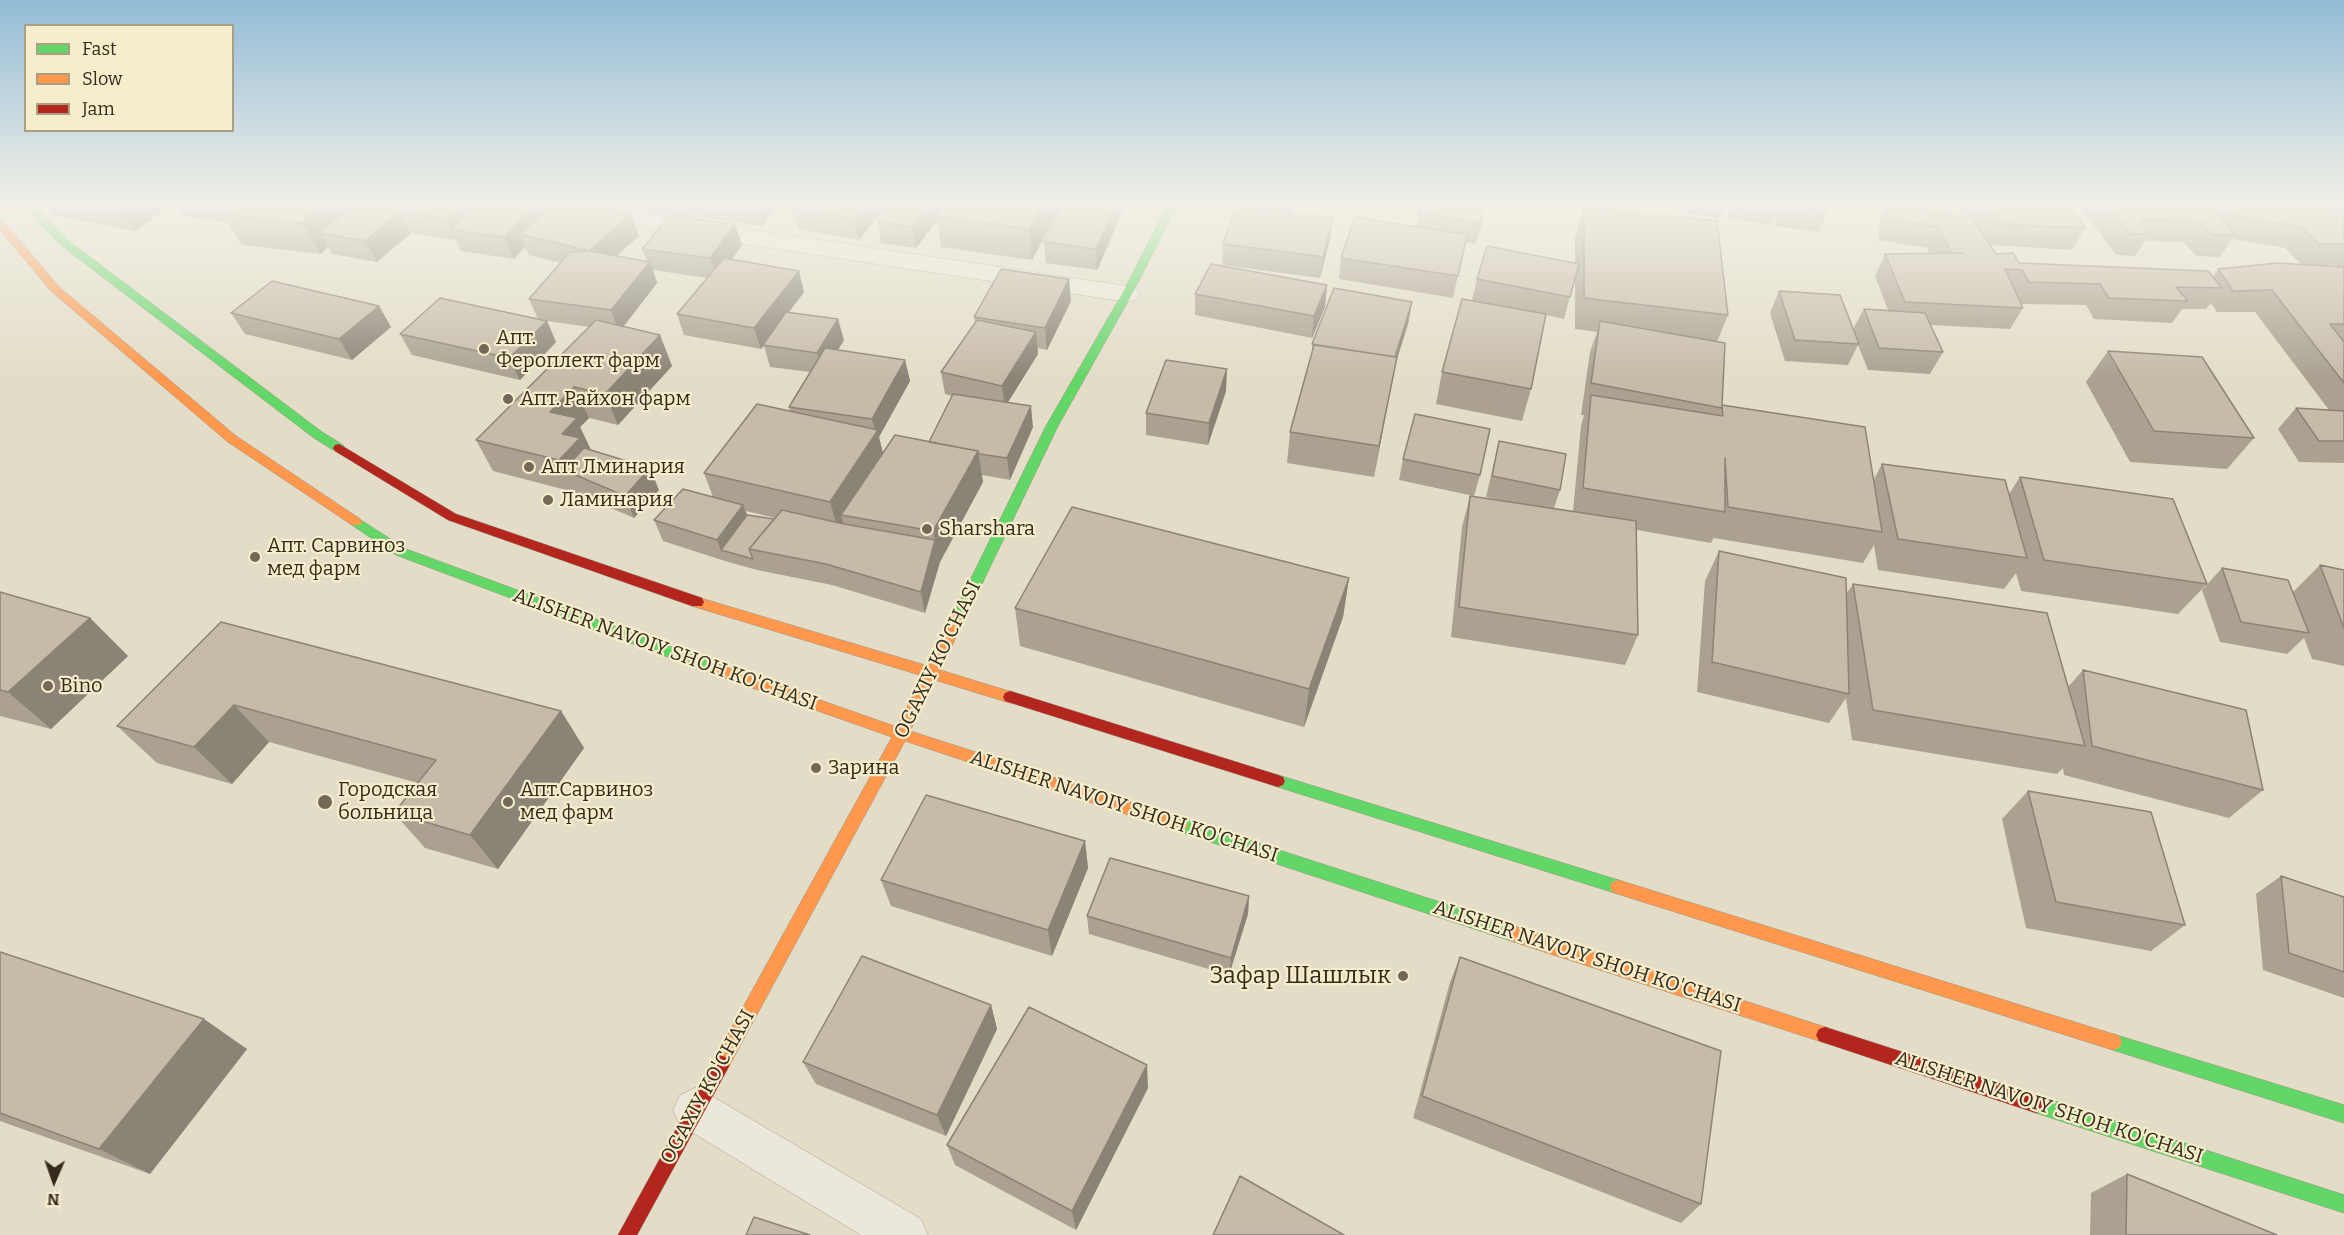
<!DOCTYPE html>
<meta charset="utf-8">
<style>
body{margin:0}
#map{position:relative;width:2344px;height:1235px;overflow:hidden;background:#e3ddc8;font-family:Bitter,serif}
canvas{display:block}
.legend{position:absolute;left:24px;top:24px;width:210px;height:108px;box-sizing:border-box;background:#f6edcc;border:2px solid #a99f85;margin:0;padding:8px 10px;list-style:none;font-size:18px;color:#352a1b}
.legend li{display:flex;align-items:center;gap:12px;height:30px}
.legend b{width:30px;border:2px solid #a99f85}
.north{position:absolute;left:24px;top:1151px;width:60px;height:60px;-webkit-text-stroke:4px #f6edcc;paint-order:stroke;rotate:182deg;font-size:16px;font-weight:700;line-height:24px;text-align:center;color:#352a1b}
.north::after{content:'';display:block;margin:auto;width:21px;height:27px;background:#352a1b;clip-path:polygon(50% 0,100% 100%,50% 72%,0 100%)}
</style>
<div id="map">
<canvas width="2344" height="1235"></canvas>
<ul class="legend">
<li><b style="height:8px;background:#63d668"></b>Fast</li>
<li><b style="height:8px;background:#ff974d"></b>Slow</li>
<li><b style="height:8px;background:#b3261e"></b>Jam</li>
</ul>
<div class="north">N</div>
</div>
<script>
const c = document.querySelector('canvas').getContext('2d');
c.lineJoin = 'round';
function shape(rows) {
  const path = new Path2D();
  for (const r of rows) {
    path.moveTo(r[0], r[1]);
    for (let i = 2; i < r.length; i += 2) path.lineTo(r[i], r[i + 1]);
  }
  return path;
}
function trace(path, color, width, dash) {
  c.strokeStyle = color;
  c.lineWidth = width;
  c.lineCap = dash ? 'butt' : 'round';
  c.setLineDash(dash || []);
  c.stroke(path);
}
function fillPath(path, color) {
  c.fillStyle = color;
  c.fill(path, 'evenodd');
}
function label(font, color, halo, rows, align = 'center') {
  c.font = font + ' Bitter,serif';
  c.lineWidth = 4.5;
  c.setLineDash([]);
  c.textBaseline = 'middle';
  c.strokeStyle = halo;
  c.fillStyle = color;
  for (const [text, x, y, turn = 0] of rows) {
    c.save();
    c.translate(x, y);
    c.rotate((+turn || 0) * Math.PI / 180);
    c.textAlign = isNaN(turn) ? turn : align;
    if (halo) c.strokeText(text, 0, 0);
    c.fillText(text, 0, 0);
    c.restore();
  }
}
const street = shape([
 [530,206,592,206,1127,286,1136,288,1140,294,1136,300,1127,302,542,213,533,211,530,206],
 [695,1088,710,1095,921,1219,928,1235,861,1235,680,1125,673,1110,680,1095,695,1088]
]);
const fast = shape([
 [27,206,37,206,44,216,70,242,322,432,343,445,345,448,343,451,335,451,314,438,62,246,36,220,27,206],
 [1167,206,1177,206,1132,294,1058,426,965,619,963,623,958,624,953,623,951,619,1046,426,1122,294,1167,206],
 [356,517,406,549,723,666,725,670,723,674,718,676,713,674,396,555,352,525,350,522,356,517],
 [1278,775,1618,880,1624,882,1626,887,1624,892,1618,894,1278,787,1273,785,1271,781,1273,777,1278,775],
 [1180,818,1514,926,1520,929,1522,934,1520,939,1514,942,1180,832,1175,830,1172,825,1175,820,1180,818],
 [2113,1034,2344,1105,2344,1123,2113,1050,2107,1048,2104,1042,2107,1036,2113,1034],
 [2036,1095,2344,1195,2344,1213,2036,1113,2030,1110,2027,1104,2030,1098,2036,1095]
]);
const slow = shape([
 [0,221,4,222,59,287,236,436,360,519,362,522,360,525,352,525,228,442,51,291,0,230,0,221],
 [697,597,928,666,953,615,963,615,965,619,940,670,1015,693,1017,697,1015,701,1010,703,935,680,910,731,1180,818,1185,820,1188,825,1185,830,1180,832,905,741,727,1070,721,1073,715,1070,712,1064,715,1058,892,737,713,674,711,670,713,666,723,666,897,727,923,676,692,606,690,602,697,597],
 [1618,880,2113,1034,2119,1036,2122,1042,2119,1048,2113,1050,1618,894,1612,892,1610,887,1612,882,1618,880],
 [1514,926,1825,1027,1831,1029,1834,1035,1831,1041,1825,1043,1514,942,1508,939,1506,934,1508,929,1514,926]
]);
const jam = shape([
 [339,444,456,514,702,598,704,602,702,606,692,606,448,520,335,451,333,448,335,445,339,444],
 [1010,691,1278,775,1283,777,1285,781,1283,785,1278,787,1005,701,1003,697,1005,693,1010,691],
 [1825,1027,2036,1095,2042,1098,2045,1104,2042,1110,2036,1113,1825,1043,1819,1041,1816,1035,1819,1029,1825,1027],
 [721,1055,727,1058,730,1064,727,1070,637,1235,618,1235,715,1058,721,1055]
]);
trace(street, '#a7a192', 1);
trace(fast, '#979182', 1);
trace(slow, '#979182', 1);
trace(jam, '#979182', 1);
fillPath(street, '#ebe7da');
fillPath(fast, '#63d668');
fillPath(slow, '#ff974d');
fillPath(jam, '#b3261e');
fillPath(shape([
 [46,206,170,206,135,231,52,215],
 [177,206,542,206,545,213,631,215,639,236,616,256,647,261,642,249,735,224,742,245,732,259,804,292,789,312,844,340,838,350,905,360,910,381,879,437,883,453,929,442,952,396,945,394,941,372,975,323,974,317,1069,279,1071,301,1047,350,1038,348,1038,354,1008,402,1033,427,1010,480,982,475,983,482,940,562,925,613,832,585,757,570,725,561,663,541,654,520,713,497,704,473,790,412,789,407,810,372,770,367,764,346,761,349,684,335,677,314,707,278,653,270,657,283,624,326,660,335,672,366,618,425,589,418,580,427,591,450,659,490,634,518,574,492,493,471,476,440,589,327,547,321,556,342,520,380,412,355,400,334,538,319,529,299,560,263,529,255,525,247,514,259,461,251,456,240,411,233,377,262,332,254,328,247,321,254,242,245,228,223,184,216],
 [746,511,775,518,774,519,747,515],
 [622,206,777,206,762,226,698,217,697,211,691,218,623,208],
 [794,206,881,206,882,211,859,240,798,229,792,208],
 [889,206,1061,206,1032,260,941,247,937,220,916,248,881,243,877,221],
 [1125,206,1097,270,1046,263,1044,242],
 [1243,206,1292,206,1290,213,1330,239,1320,278,1222,265,1223,244],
 [1679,206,1725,206,1721,219,1679,212],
 [1729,206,1828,206,1828,211,1819,232,1775,226,1775,218,1772,225,1728,219],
 [1887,206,1901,206,1968,216,1961,206,2070,206,2085,228,2072,250,1990,245,1996,254,2019,263,2213,277,2218,269,2301,264,2285,248,2232,239,2220,257,2197,256,2183,242,2145,241,2135,256,2116,255,2079,206,2344,206,2344,463,2299,462,2278,429,2296,408,2329,410,2255,312,2217,312,2211,303,2206,309,2182,309,2172,323,2094,319,2086,305,2021,304,2023,308,2010,329,1931,325,1943,352,1930,374,1868,370,1858,345,1848,365,1785,361,1770,313,1779,291,1853,329,1864,309,1888,310,1875,276,1885,254,1930,254,1927,248,1879,240,1878,225],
 [2314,265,2335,265,2334,266],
 [1584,207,1728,315,1717,342,1722,405,1874,479,1882,464,2009,494,2020,477,2207,584,2178,614,2021,591,2016,573,2004,589,1878,570,1874,545,1863,563,1714,538,1714,537,1711,543,1637,530,1638,635,1625,665,1451,637,1462,527,1470,496,1503,501,1486,497,1499,441,1560,490,1554,508,1573,511,1581,426,1584,415,1581,415,1590,352,1597,332,1575,329,1575,278,1564,319,1546,315,1531,389,1522,421,1436,404,1442,372,1472,300,1477,279,1575,263,1575,237],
 [1418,212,1482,222,1475,244,1465,242,1453,298,1339,279,1341,258,1416,227],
 [1327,285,1325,307,1312,338,1195,315,1195,294],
 [1412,302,1408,324,1395,365,1374,477,1287,463,1290,432,1312,352,1312,344],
 [379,306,391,327,352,360,245,334,231,313],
 [2108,351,2254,438,2227,469,2130,462,2086,382],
 [1226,391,1208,445,1146,435,1146,413],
 [1403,459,1480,475,1474,496,1399,480],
 [1719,551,1846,594,1853,584,2068,687,2083,670,2263,790,2229,818,2064,775,2063,768,2057,774,1852,740,1846,698,1829,723,1697,692,1705,581],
 [2320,565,2344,570,2344,666,2312,659,2304,638,2287,654,2220,642,2202,590,2222,568,2293,592],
 [1349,578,1343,617,1304,727,1020,646,1015,608],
 [0,592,90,618,128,656,51,729,0,716],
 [221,622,561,711,584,748,498,869,425,848,394,813,418,783,269,742,232,784,157,763,117,726],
 [2028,791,2185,925,2151,951,2026,928,2002,819],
 [1085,841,1088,868,1052,956,891,906,881,880],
 [2281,876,2344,897,2344,998,2263,970,2256,894],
 [1249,896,1248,914,1229,975,1089,934,1087,916],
 [0,952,247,1049,150,1174,0,1121],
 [1460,957,1701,1204,1681,1223,1413,1118,1450,982],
 [991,1005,997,1029,946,1136,816,1084,803,1062],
 [1148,1088,1076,1230,955,1165,947,1145],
 [2127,1174,2277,1235,2090,1235,2091,1193]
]), '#aaa191');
fillPath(shape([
 [117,206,170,206,135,231],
 [321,206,371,206,319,233,328,247,321,254,302,223],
 [460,206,487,206,452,230,446,219],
 [534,206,542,206,549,222,519,234,525,247,514,259,504,237],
 [687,206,695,206,697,211,691,218],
 [756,206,777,206,762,226],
 [865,206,881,206,882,211,859,240,854,219],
 [928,206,946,206,936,216,937,220,916,248,912,227],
 [1042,206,1061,206,1032,260,1029,229],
 [1115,206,1125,206,1097,270,1096,249],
 [1288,206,1292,206,1287,226],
 [1484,206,1482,222,1475,244,1479,223],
 [400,212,411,233,377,262,365,241],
 [631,215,639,236,597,273,589,251],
 [1333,218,1330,239,1320,278,1323,257],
 [735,224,742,245,717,279,710,258],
 [650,262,657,283,619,332,611,310],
 [799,271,804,292,761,349,754,328],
 [1069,279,1071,301,1047,350,1045,328],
 [1327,285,1325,307,1312,338,1314,316],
 [1412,302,1408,324,1395,365,1374,477,1394,360],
 [379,306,391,327,352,360,339,339],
 [838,319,844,340,823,374,817,353],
 [547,321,556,342,520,380,509,358],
 [1036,332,1038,354,1005,407,1002,386],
 [660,335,672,366,618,425,605,394],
 [905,360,910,381,879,437,885,462,841,515,844,525,839,533,830,502,876,434,872,419],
 [1227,369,1226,391,1208,445,1209,423],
 [574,387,589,418,580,427,591,450,564,470,559,460,550,412],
 [1031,406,1033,427,1010,480,1007,458],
 [978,451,983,482,940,562,925,613,921,592,935,540,933,531],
 [650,468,659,490,634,518,625,496],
 [743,505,751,526,721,550,725,561,717,540],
 [1349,578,1343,617,1304,727,1309,689],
 [90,618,128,656,51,729,8,692],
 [234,705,269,742,232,784,194,747],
 [561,711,584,748,498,869,470,835],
 [1085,841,1088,868,1052,956,1048,930],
 [1249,896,1248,914,1229,975,1231,958],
 [991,1005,997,1029,946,1136,937,1115],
 [204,1019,247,1049,150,1174,99,1149],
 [1147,1065,1148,1088,1076,1230,1072,1211]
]), '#8b8376');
const building = shape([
 [231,206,321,206,302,223,222,214,231,206],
 [352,206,460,206,446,219,400,212,365,241,319,233,352,206],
 [475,206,534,206,504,237,451,230,475,206],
 [554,206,597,206,631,215,589,251,519,234,554,206],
 [794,206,865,206,854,219,792,208,794,206],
 [889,206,928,206,912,227,877,221,889,206],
 [942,206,1042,206,1029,229,936,216,942,206],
 [1062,206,1115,206,1096,249,1044,242,1062,206],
 [1236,206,1333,218,1323,257,1223,244,1236,206],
 [1420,206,1484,206,1479,223,1418,212,1420,206],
 [1733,206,1776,206,1776,215,1733,208,1733,206],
 [1796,206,1828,206,1828,211,1796,206],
 [1888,206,1901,206,1971,217,1996,254,2013,253,2019,263,2208,271,2222,288,2176,287,2188,301,2109,298,2100,284,2029,282,2022,270,2005,269,2023,308,1905,302,1885,254,1962,253,1952,253,1938,227,1889,218,1888,206],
 [1987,206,2070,206,2085,228,2000,224,1987,206],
 [2108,206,2313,206,2316,210,2344,211,2344,244,2319,244,2301,227,2217,213,2235,235,2212,235,2198,221,2139,219,2149,234,2130,234,2108,206],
 [1584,207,1717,221,1728,315,1584,298,1584,207],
 [669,216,735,224,710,258,642,249,669,216],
 [1355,217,1467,235,1458,276,1341,258,1355,217],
 [1487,246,1579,264,1570,297,1477,279,1487,246],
 [589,251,650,262,611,310,529,299,570,252,589,251],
 [724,258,799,271,754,328,677,314,724,258],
 [2277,263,2344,267,2344,324,2330,324,2344,342,2344,383,2272,290,2233,291,2218,269,2277,263],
 [1211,264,1327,285,1314,316,1195,294,1211,264],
 [1001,269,1069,279,1045,328,974,317,1001,269],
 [272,281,379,306,339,339,231,313,272,281],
 [1334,288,1412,302,1395,357,1312,344,1334,288],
 [1779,291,1840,295,1859,344,1795,340,1779,291],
 [440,298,547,321,509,358,400,334,440,298],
 [1462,299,1546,314,1531,389,1442,372,1462,299],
 [1864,309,1925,313,1943,352,1879,348,1864,309],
 [786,312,838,319,817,353,763,345,786,312],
 [596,320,660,335,605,394,574,387,550,412,577,418,562,434,580,438,559,460,476,440,596,320],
 [977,320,1036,332,1002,386,941,372,977,320],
 [1600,321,1725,343,1722,405,1865,427,1882,532,1728,507,1725,458,1725,512,1583,488,1591,395,1723,416,1722,406,1722,408,1591,383,1600,321],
 [1314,345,1397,357,1379,446,1290,432,1314,345],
 [825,348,905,360,872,419,789,407,825,348],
 [2108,351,2202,357,2254,438,2154,431,2108,351],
 [1166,360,1227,369,1209,423,1146,413,1166,360],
 [953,394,1031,406,1007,458,979,454,978,451,929,442,953,394],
 [757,404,878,430,830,502,704,473,757,404],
 [2296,408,2344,411,2344,441,2319,441,2296,408],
 [1415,414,1490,429,1480,475,1403,459,1415,414],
 [895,435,978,451,933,531,841,515,895,435],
 [1499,441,1566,454,1560,490,1492,476,1499,441],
 [584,448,650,468,625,496,564,470,584,448],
 [1882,464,2005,480,2027,558,1898,539,1882,464],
 [2020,477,2173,499,2207,584,2044,560,2020,477],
 [683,489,743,505,717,540,654,520,683,489],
 [1470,496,1636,521,1638,635,1459,607,1470,496],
 [1072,507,1349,578,1309,689,1015,608,1072,507],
 [782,510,844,524,935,540,921,592,826,564,749,549,782,510],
 [747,515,774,519,749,549,753,559,721,550,747,515],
 [1719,551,1846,578,1849,694,1712,662,1719,551],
 [2320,565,2344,570,2344,628,2320,565],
 [2222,568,2288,580,2309,633,2241,622,2222,568],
 [1853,584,2047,613,2085,746,1873,710,1853,584],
 [0,592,90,618,8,692,0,690,0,592],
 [221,622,561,711,470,835,394,813,436,760,234,705,194,747,117,726,221,622],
 [2083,670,2246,710,2263,790,2092,746,2083,670],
 [2028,791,2151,812,2185,925,2056,902,2028,791],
 [926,795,1085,841,1048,930,881,880,926,795],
 [1110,858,1249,896,1231,958,1087,916,1110,858],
 [2281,876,2344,897,2344,972,2289,953,2281,876],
 [0,952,204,1019,99,1149,0,1113,0,952],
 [862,956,991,1005,937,1115,803,1062,862,956],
 [1460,957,1721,1051,1701,1204,1422,1096,1460,957],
 [1029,1007,1147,1065,1072,1211,947,1145,1029,1007],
 [2127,1174,2277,1235,2126,1235,2127,1174],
 [1240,1176,1344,1235,1213,1235,1240,1176],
 [754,1217,810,1235,746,1235,754,1217]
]);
fillPath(building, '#c6bba9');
trace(building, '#8b8376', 1.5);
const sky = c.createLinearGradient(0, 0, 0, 379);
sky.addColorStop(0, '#93bcd7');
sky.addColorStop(0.54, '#f2f0e6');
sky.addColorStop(1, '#f2f0e600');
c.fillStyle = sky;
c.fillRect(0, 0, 2344, 379);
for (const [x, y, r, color] of [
 [484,349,6,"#726958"],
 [508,399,6,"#726958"],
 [529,467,6,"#726958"],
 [548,500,6,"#726958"],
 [927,529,6,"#726958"],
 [255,557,6,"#726958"],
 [48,686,6,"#726958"],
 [816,768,6,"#726958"],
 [325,802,8,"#726958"],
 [508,802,6,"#726958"],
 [1403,976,6,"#726958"]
]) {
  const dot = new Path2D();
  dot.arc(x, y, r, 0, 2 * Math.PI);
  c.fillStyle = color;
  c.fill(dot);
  trace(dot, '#f6edcc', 2);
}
label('20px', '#352a1b', '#f6edcc', [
 ["Апт.",496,338],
 ["Фероплект фарм",496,361],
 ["Апт. Райхон фарм",520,399],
 ["Апт Лминария",541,467],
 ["Ламинария",560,500],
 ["Sharshara",939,529],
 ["Апт. Сарвиноз",267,546],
 ["мед фарм",267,569],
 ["Bino",60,686],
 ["Зарина",828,768],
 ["Городская",338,790],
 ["больница",338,813],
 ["Апт.Сарвиноз",520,790],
 ["мед фарм",520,813]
], 'left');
label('20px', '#352a1b', '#f6edcc', [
 ["ALISHER NAVOIY SHOH KO'CHASI",665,650,20],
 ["OGAXIY KO'CHASI",938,660,-64],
 ["ALISHER NAVOIY SHOH KO'CHASI",1124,807,18],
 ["ALISHER NAVOIY SHOH KO'CHASI",1587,957,18],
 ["OGAXIY KO'CHASI",708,1087,-61],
 ["ALISHER NAVOIY SHOH KO'CHASI",2049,1108,18]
]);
label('24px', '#352a1b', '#f6edcc', [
 ["Зафар Шашлык",1391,976]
], 'right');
</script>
